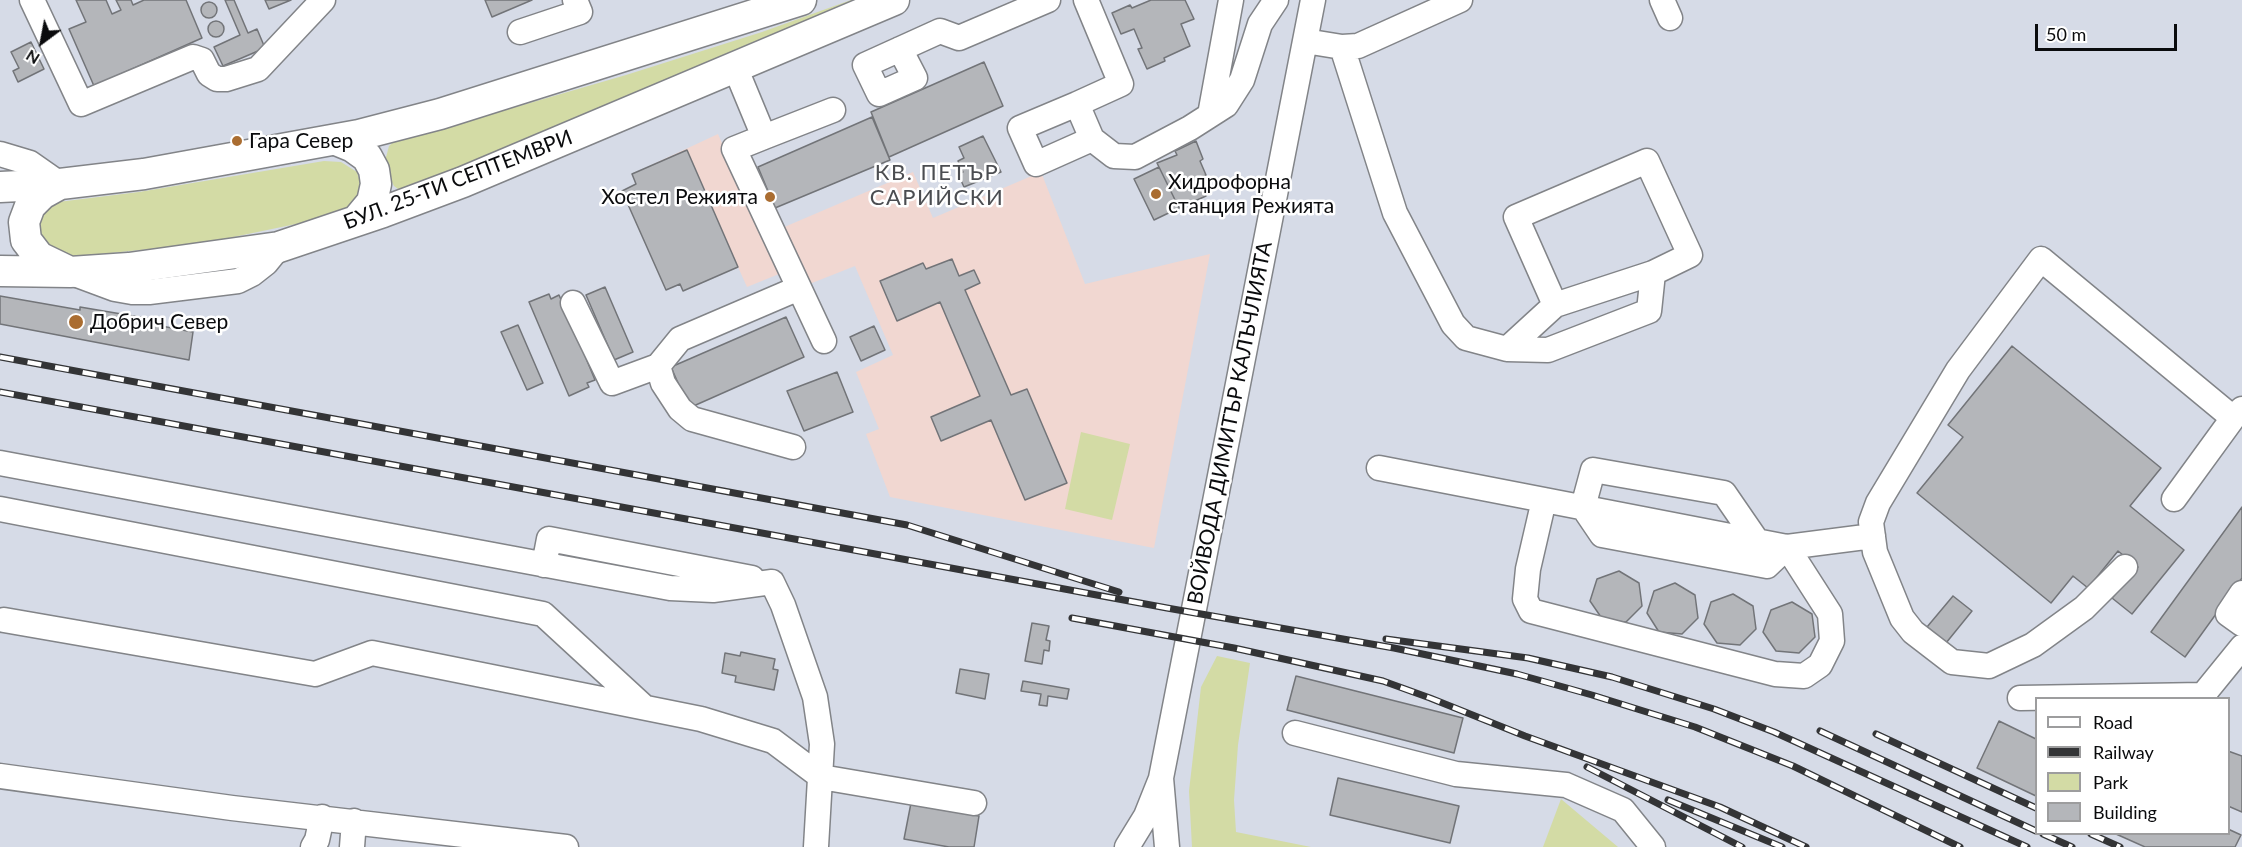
<!DOCTYPE html>
<meta charset="utf-8">
<style>
body{margin:0}
#map{position:relative;width:2242px;height:847px;overflow:hidden;background:#e5e7ec;font-family:Lato,sans-serif}
canvas{display:block}
.legend{position:absolute;left:2035px;top:697px;width:195px;height:138px;box-sizing:border-box;background:#fff;border:2px solid #9d9d9e;margin:0;padding:8px 10px;list-style:none;font-size:18px;color:#0a0b0d}
.legend li{display:flex;align-items:center;gap:12px;height:30px}
.legend b{width:30px;border:2px solid #9d9d9e}
.north{position:absolute;left:12px;top:12px;width:60px;height:60px;-webkit-text-stroke:4px #fff;paint-order:stroke;rotate:212deg;font-size:16px;font-weight:700;line-height:24px;text-align:center;color:#0a0b0d}
.north::after{content:'';display:block;margin:auto;width:21px;height:27px;background:#0a0b0d;clip-path:polygon(50% 0,100% 100%,50% 72%,0 100%)}
.scale{position:absolute;left:2035px;top:24px;width:142px;height:27px;box-sizing:border-box;border:3px solid #0a0b0d;border-top:0;padding-left:8px;font-size:18px;line-height:21px;white-space:nowrap;color:#0a0b0d;-webkit-text-stroke:4px #fff;paint-order:stroke}
</style>
<div id="map">
<canvas width="2242" height="847"></canvas>
<ul class="legend">
<li><b style="height:8px;background:#fff"></b>Road</li>
<li><b style="height:8px;background:#333436"></b>Railway</li>
<li><b style="height:16px;background:#d3dba5"></b>Park</li>
<li><b style="height:16px;background:#b4b6ba"></b>Building</li>
</ul>
<div class="north">N</div>
<div class="scale">50 m</div>
</div>
<script>
const c = document.querySelector('canvas').getContext('2d');
c.lineJoin = 'round';
function fillPath(path, color) {
  c.fillStyle = color;
  c.fill(path, 'evenodd');
}
function shape(rows) {
  const path = new Path2D();
  for (const r of rows) {
    if (r.length === 3) {
      path.moveTo(r[0] + r[2], r[1]);
      path.arc(r[0], r[1], r[2], 0, 2 * Math.PI);
      continue;
    }
    path.moveTo(r[0], r[1]);
    for (let i = 2; i < r.length; i += 2) path.lineTo(r[i], r[i + 1]);
  }
  return path;
}
function trace(path, color, width, dash) {
  c.strokeStyle = color;
  c.lineWidth = width;
  c.lineCap = dash ? 'butt' : 'round';
  c.setLineDash(dash || []);
  c.stroke(path);
}
function label(font, color, halo, rows, align = 'center') {
  c.font = font + ' Lato,sans-serif';
  c.lineWidth = 5;
  c.setLineDash([]);
  c.textBaseline = 'middle';
  c.strokeStyle = halo;
  c.fillStyle = color;
  for (const [text, x, y, turn = 0] of rows) {
    c.save();
    c.translate(x, y);
    c.rotate((+turn || 0) * Math.PI / 180);
    c.textAlign = isNaN(turn) ? turn : align;
    if (halo) c.strokeText(text, 0, 0);
    c.fillText(text, 0, 0);
    c.restore();
  }
}
fillPath(shape([
 [0,0,2242,0,2242,847,0,847],
 [2036,698,2228,698,2228,834,2036,834]
]), '#d6dbe7');
fillPath(shape([
 [718,134,779,274,747,287,738,267,683,291,679,284,666,290,622,191,636,184,632,174],
 [913,172,933,218,1041,172,1085,284,1210,254,1154,548,890,497,866,434,879,429,856,372,893,355,855,266,807,285,782,228]
]), '#f1d7d1');
fillPath(shape([
 [851,0,869,0,402,192,394,186,387,172,385,161,389,146,396,139,413,132,516,107,626,75,762,32],
 [324,161,341,162,357,172,360,182,358,197,348,209,320,219,200,244,71,257,36,239,39,214,50,203,139,192],
 [1081,432,1130,444,1112,520,1065,509],
 [1217,656,1250,663,1238,745,1234,800,1236,832,1311,847,1192,847,1189,791,1201,687],
 [1561,799,1618,847,1543,847]
]), '#d3dba5');
const building = shape([
 [76,0,106,0,112,14,121,10,116,0,131,0,133,5,144,0,186,0,202,38,94,86,69,29,86,22,76,0],
 [225,0,234,0,248,33,257,29,265,48,223,66,214,47,240,35,225,0],
 [265,0,291,0,269,9,265,0],
 [485,0,532,0,492,17,485,0],
 [1151,0,1185,0,1194,19,1181,24,1190,46,1164,58,1165,61,1147,69,1138,49,1142,48,1134,29,1121,34,1112,13,1130,5,1132,8,1151,0],
 [209,10,8],
 [216,29,8],
 [31,42,44,69,18,82,13,71,19,68,11,52,31,42],
 [984,62,1003,106,889,157,871,112,984,62],
 [872,117,890,160,775,208,758,167,872,117],
 [983,136,1001,172,964,187,958,174,963,172,958,161,964,158,959,147,983,136],
 [1196,141,1203,159,1200,161,1206,175,1197,178,1206,196,1179,208,1157,163,1177,155,1175,151,1196,141],
 [687,150,738,267,683,291,680,284,666,290,622,191,636,184,632,174,687,150],
 [1159,167,1179,208,1154,220,1134,179,1159,167],
 [952,259,959,276,974,270,980,283,965,290,1011,395,1027,389,1067,483,1025,500,991,420,941,441,931,417,980,396,940,302,897,321,880,281,923,263,926,269,952,259],
 [605,287,633,352,614,360,586,295,605,287],
 [549,294,551,299,559,295,576,335,584,344,581,346,595,380,587,383,589,387,569,396,529,302,549,294],
 [0,296,80,310,80,307,157,320,156,325,193,332,189,360,0,324,0,296],
 [786,317,804,357,689,408,671,367,786,317],
 [518,325,543,383,527,390,501,332,518,325],
 [874,326,885,350,861,361,850,337,874,326],
 [2012,346,2161,468,2130,506,2184,550,2132,614,2112,598,2138,567,2118,551,2088,588,2073,576,2051,603,1917,493,1963,437,1948,425,2012,346],
 [837,372,853,412,804,431,787,391,837,372],
 [2242,507,2242,578,2185,657,2151,632,2242,507],
 [1619,571,1639,583,1642,606,1626,622,1603,620,1590,601,1597,579,1619,571],
 [1675,583,1695,595,1698,618,1682,634,1659,632,1647,613,1654,591,1675,583],
 [1733,594,1753,606,1756,629,1740,645,1717,643,1704,624,1711,602,1733,594],
 [1953,596,1972,611,1946,643,1927,627,1953,596],
 [1792,602,1812,614,1815,637,1799,653,1776,651,1763,632,1771,610,1792,602],
 [1032,623,1049,626,1046,640,1050,641,1049,651,1044,650,1042,664,1025,661,1032,623],
 [741,652,775,659,773,669,778,670,774,690,735,682,736,676,722,673,725,653,740,656,741,652],
 [960,669,989,674,985,699,956,693,960,669],
 [1296,676,1463,718,1454,753,1287,710,1296,676],
 [1023,681,1069,689,1067,699,1048,696,1047,706,1039,705,1041,694,1021,691,1023,681],
 [1999,721,2036,739,2036,796,1977,768,1999,721],
 [2228,751,2242,756,2242,812,2228,806,2228,751],
 [1338,778,1459,806,1450,843,1330,815,1338,778],
 [911,803,979,816,974,847,949,847,904,839,911,803],
 [2228,829,2241,835,2235,847,2145,847,2116,834,2228,834,2228,829]
]);
fillPath(building, '#b4b6ba');
trace(building, '#727478', 1.5);
const minor = shape([
 [32,0,81,104,193,57,202,60,209,74,217,79,226,79,258,69,323,0],
 [1086,0,1121,84,1077,104,1092,139,1114,156,1135,157,1190,128,1226,105,1242,80,1260,24,1276,0],
 [1662,0,1670,18],
 [520,32,580,12,575,0],
 [1305,41,1342,47,1395,213,1453,324,1466,338,1507,349,1548,350,1649,311,1653,273,1690,255,1647,161,1516,217,1555,305],
 [1342,47,1358,46,1460,0],
 [900,49,915,78,879,94,865,65,940,31,959,38,1048,0],
 [735,67,764,137,833,110],
 [1077,104,1020,128,1036,164,1092,139],
 [1210,115,1231,0],
 [764,137,734,149,824,341],
 [0,154,30,163,60,184],
 [72,273,115,289,132,292,149,292,238,281,252,274,266,263,279,247],
 [573,303,612,383,658,366],
 [1507,349,1555,305,1653,273],
 [793,447,692,419,680,409,663,383,658,366,680,339,799,288],
 [0,463,670,588,713,590,772,582,783,605,815,697,822,744,816,847],
 [1379,468,1787,547,1873,536],
 [2174,499,2233,418],
 [1544,500,1528,569,1525,599,1531,611,1775,674,1804,676,1820,665,1832,641,1830,614,1787,547,1767,566,1602,535,1583,507,1593,470,1724,493,1757,541],
 [0,509,543,614,644,707],
 [544,565,549,539,752,578],
 [2125,567,2084,608,2033,645,1989,666,1952,662,1913,632,1902,618,1875,552,1871,522,1878,503,1958,370,2041,259,2233,418,2242,409],
 [2242,593,2228,614,2242,624],
 [4,620,315,674,372,653,701,719,773,741,821,777,974,803],
 [2203,695,2242,647],
 [2020,698,2203,695,2202,698],
 [1295,733,1456,774,1566,785,1623,810,1653,847],
 [0,776,232,808,566,847],
 [313,847,317,840,322,817],
 [352,847,354,821],
 [1127,847,1146,816,1160,781],
 [1167,847,1161,778,1313,0]
]);
const major = shape([
 [336,140,353,147,367,157,374,170,376,184,372,202,357,220],
 [60,184,42,194,30,206,24,222,26,240,39,257,68,271],
 [0,187,60,184,144,174,359,135,440,114,801,0],
 [0,271,70,272,129,268,279,247,383,212,463,182,894,0]
]);
trace(minor, '#828488', 27);
trace(major, '#828488', 33);
trace(minor, '#fff', 24);
trace(major, '#fff', 30);
const rail = shape([
 [0,357,907,525,1119,592],
 [0,392,1167,608,1394,648,1517,674,1592,695,1695,727,1793,766,1960,847],
 [1072,618,1234,648,1383,681,1430,698,1525,736,1720,807,1806,847],
 [1386,639,1528,658,1612,677,1714,709,1774,732,2027,847],
 [1820,731,2036,831],
 [1876,734,2036,808],
 [1587,767,1742,847],
 [1668,800,1782,847],
 [2043,834,2072,847],
 [2091,834,2120,847]
]);
trace(rail, '#333436', 7);
trace(rail, '#fff', 4.5, [14]);
for (const [x, y, r, color] of [
 [237,141,6,"#aa6d31"],
 [1156,194,6,"#aa6d31"],
 [770,197,6,"#aa6d31"],
 [76,322,8,"#aa6d31"]
]) {
  const dot = new Path2D();
  dot.arc(x, y, r, 0, 2 * Math.PI);
  c.fillStyle = color;
  c.fill(dot);
  trace(dot, '#fff', 2);
}
label('21px', '#0a0b0d', '#fff', [
 ["Гара Север",249,141],
 ["Хидрофорна",1168,182],
 ["станция Режията",1168,206],
 ["Хостел Режията",758,197,"right"],
 ["Добрич Север",90,322]
], 'left');
label('21px', '#0a0b0d', '#fff', [
 ["БУЛ. 25-ТИ СЕПТЕМВРИ",458,180,-21],
 ["ВОЙВОДА ДИМИТЪР КАЛЪЧЛИЯТА",1230,423,-79]
]);
c.letterSpacing = '1.5px';
label('22px', '#4b4d51', '#fff', [
 ["КВ. ПЕТЪР",937,173],
 ["САРИЙСКИ",937,198]
]);
c.letterSpacing = '0px';
</script>
